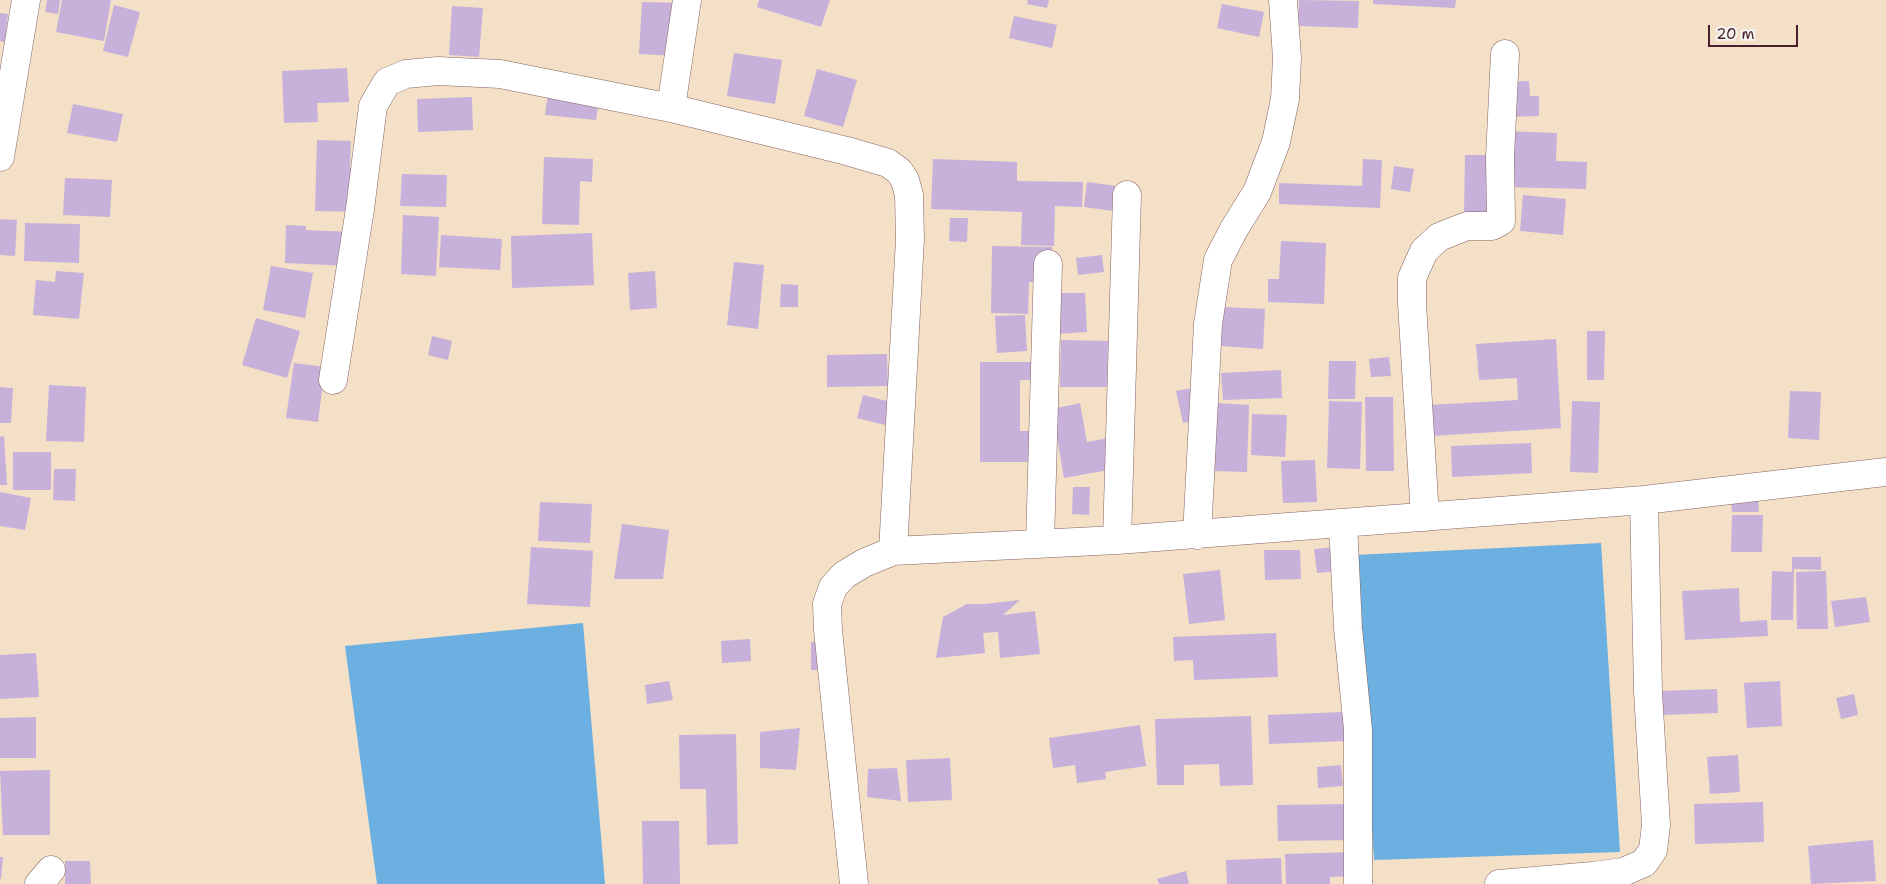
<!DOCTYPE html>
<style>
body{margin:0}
#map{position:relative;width:1886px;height:884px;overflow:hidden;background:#f3e0c7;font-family:"Shantell Sans",sans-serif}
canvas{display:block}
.scale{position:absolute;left:1708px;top:25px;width:90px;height:22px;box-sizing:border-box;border:2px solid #4a1f2b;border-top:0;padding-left:6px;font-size:15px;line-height:18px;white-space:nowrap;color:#4a1f2b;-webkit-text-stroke:4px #f6f6f2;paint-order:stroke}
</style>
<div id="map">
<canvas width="1886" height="884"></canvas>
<div class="scale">20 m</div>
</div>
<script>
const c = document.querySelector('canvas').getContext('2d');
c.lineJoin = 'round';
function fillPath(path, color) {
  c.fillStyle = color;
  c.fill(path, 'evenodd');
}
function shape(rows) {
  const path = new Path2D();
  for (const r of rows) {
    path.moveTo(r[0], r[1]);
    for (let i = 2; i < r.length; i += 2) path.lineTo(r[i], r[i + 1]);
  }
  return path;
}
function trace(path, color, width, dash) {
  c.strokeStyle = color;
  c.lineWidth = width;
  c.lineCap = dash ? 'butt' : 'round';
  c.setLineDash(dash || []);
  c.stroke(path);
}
fillPath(shape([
 [1601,543,1620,852,1374,860,1355,555],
 [583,623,605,884,377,884,345,646]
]), '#6cafe1');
fillPath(shape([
 [47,0,60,0,58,14,45,12],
 [62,0,111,0,104,41,56,32],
 [759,0,830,0,821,27,757,7],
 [1028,0,1049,0,1047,8,1027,4],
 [1299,0,1359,1,1358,28,1298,26],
 [1373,0,1456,0,1455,8,1373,4],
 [642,2,679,3,676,56,639,54],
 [1222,4,1264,12,1259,37,1217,28],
 [114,5,140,12,128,57,103,51],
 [452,6,483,8,479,57,449,55],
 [0,13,8,14,5,42,0,41],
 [1014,16,1057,25,1052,48,1009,38],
 [734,53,782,60,775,104,727,96],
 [347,68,349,102,317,103,318,122,284,123,282,71],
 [817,69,857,80,843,127,804,116],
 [1529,81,1530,96,1539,96,1539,116,1507,117,1506,82],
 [549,86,600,91,596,120,545,115],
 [472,97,473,130,418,132,417,99],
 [73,104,123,114,117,142,67,133],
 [1504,131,1557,133,1556,161,1587,162,1586,189,1501,187],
 [317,140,351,141,350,168,365,169,364,212,315,211],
 [1465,155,1493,155,1492,215,1464,215],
 [544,157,593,159,592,182,580,181,579,225,542,224],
 [933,159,1017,162,1017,181,1083,182,1082,207,1055,206,1054,246,1021,245,1022,212,931,209],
 [1363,159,1382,160,1380,208,1279,204,1279,183,1362,186],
 [1394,166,1414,169,1410,192,1391,189],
 [402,174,447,175,446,207,400,206],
 [65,178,112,180,110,217,63,215],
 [1087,182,1131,188,1128,213,1084,207],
 [1523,195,1566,199,1563,235,1520,231],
 [403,215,439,217,436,276,401,274],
 [950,218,968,218,967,242,949,241],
 [0,219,17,220,15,256,0,255],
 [25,223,80,224,79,263,24,261],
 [286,225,306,226,306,230,352,232,350,266,285,263],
 [592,233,594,285,512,288,511,236],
 [441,235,502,239,500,270,439,267],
 [1281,241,1326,243,1324,304,1268,302,1268,279,1279,279],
 [992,246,1052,247,1051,283,1029,282,1028,314,991,313],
 [1102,255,1104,272,1078,275,1076,258],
 [734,262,764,265,758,329,727,325],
 [271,266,313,273,305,318,263,310],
 [56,271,84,273,79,319,33,315,36,280,55,282],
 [655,271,657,308,630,310,628,273],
 [781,284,798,285,798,307,780,307],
 [1054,293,1085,293,1087,332,1057,334],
 [1223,307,1265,309,1263,349,1221,346],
 [1025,315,1027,351,997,353,995,316],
 [256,318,300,331,287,378,242,365],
 [1587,331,1605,331,1604,380,1587,380],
 [432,336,452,341,448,360,428,355],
 [1556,339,1561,428,1431,436,1429,405,1518,400,1517,378,1479,380,1476,344],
 [1061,340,1108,341,1107,387,1060,387],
 [887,354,888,386,827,387,827,355],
 [1389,357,1391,376,1371,377,1369,359],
 [1329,361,1356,361,1355,399,1328,399],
 [980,362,1048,362,1048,380,1020,380,1020,431,1034,431,1034,462,980,462],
 [294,363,325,367,318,422,286,418],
 [1281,370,1282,398,1223,400,1221,373],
 [49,385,86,387,84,442,46,441],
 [0,387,13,388,11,423,0,423],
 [1193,388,1200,420,1183,423,1176,391],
 [1790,391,1821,392,1819,440,1788,438],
 [863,395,891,402,885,425,857,418],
 [1365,397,1393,397,1394,471,1366,471],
 [1329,401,1362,402,1360,469,1327,468],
 [1572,401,1600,402,1598,473,1570,472],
 [1080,403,1087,442,1108,438,1114,469,1064,478,1052,409],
 [1216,403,1249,405,1247,472,1214,471],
 [1252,414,1287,415,1285,457,1251,455],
 [4,436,7,485,0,485,0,437],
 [1531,443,1532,473,1452,477,1451,446],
 [13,452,51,452,51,490,13,490],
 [1315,460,1317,502,1283,503,1281,461],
 [54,469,76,469,75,501,53,500],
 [1073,487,1090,487,1089,515,1072,514],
 [0,492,31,498,25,530,0,526],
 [1758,497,1759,512,1732,512,1731,498],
 [540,502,592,504,590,543,538,541],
 [1732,515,1763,515,1762,552,1731,552],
 [622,524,669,530,663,579,614,579],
 [531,547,593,551,590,607,527,604],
 [1336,547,1338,571,1317,573,1314,549],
 [1264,550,1300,550,1301,579,1265,580],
 [1792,557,1821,557,1821,570,1794,569,1793,620,1771,620,1772,571,1792,572],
 [1220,570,1225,620,1189,624,1183,574],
 [1826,571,1828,629,1797,629,1796,572],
 [1739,588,1740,622,1767,620,1768,636,1685,640,1682,591],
 [1866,597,1870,622,1835,627,1831,601],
 [1020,600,1003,615,1035,611,1040,654,1000,658,998,632,983,633,985,653,936,658,943,617,967,604,985,604],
 [1276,633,1278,677,1194,680,1193,660,1174,661,1173,637],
 [750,639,751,661,722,663,721,641],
 [811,642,823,642,824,670,811,670],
 [36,653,39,697,0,699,0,655],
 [669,681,673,700,647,704,645,685],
 [1780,681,1782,726,1747,728,1744,683],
 [1717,689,1718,713,1662,715,1661,691],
 [1854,694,1858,715,1841,719,1836,698],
 [1344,712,1346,741,1269,744,1268,715],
 [1251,716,1253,785,1220,786,1219,764,1184,765,1184,785,1157,785,1155,719],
 [36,717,36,758,0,758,0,718],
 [1140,725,1146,766,1105,772,1106,779,1077,783,1075,765,1053,768,1049,738],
 [800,728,796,770,760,768,760,732],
 [736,734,738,844,707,845,706,789,680,789,679,735],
 [1738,755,1740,792,1710,794,1707,757],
 [950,758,952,800,908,802,906,760],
 [1341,765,1343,786,1318,788,1317,767],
 [897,768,901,801,867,797,868,769],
 [50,770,50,835,3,835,0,771],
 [1763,802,1764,842,1695,844,1694,804],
 [1355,804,1355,840,1278,841,1277,805],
 [642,821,679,821,680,884,643,884],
 [1873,840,1876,881,1811,884,1808,846],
 [1353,852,1353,876,1330,877,1330,884,1286,884,1285,854],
 [0,857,3,857,1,879,0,879],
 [1281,858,1282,884,1227,884,1226,860],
 [65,861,90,861,91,884,65,884],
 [1186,871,1189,884,1159,884,1157,879]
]), '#c7b0da');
const street = shape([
 [671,108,687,0],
 [0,157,26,0],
 [333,380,360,209,373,106,387,82,406,74,438,71,500,74,671,108,847,151,888,163,899,171,905,180,909,195,910,239,893,551],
 [1425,517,1412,303,1412,278,1424,251,1439,237,1467,226,1492,226,1501,221,1500,157,1505,54],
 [1343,523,1348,628,1358,730,1358,884],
 [1197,535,1208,324,1218,260,1234,229,1257,192,1276,142,1285,99,1287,58,1283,0],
 [1117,540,1127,195],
 [1040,543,1048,264],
 [39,884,51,870],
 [854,884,828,630,827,604,833,587,844,575,864,563,893,551,1117,540,1644,500,1886,472],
 [1499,884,1593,876,1623,872,1644,863,1653,850,1656,825,1648,692,1644,500]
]);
trace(street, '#856362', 29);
trace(street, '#fff', 28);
</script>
